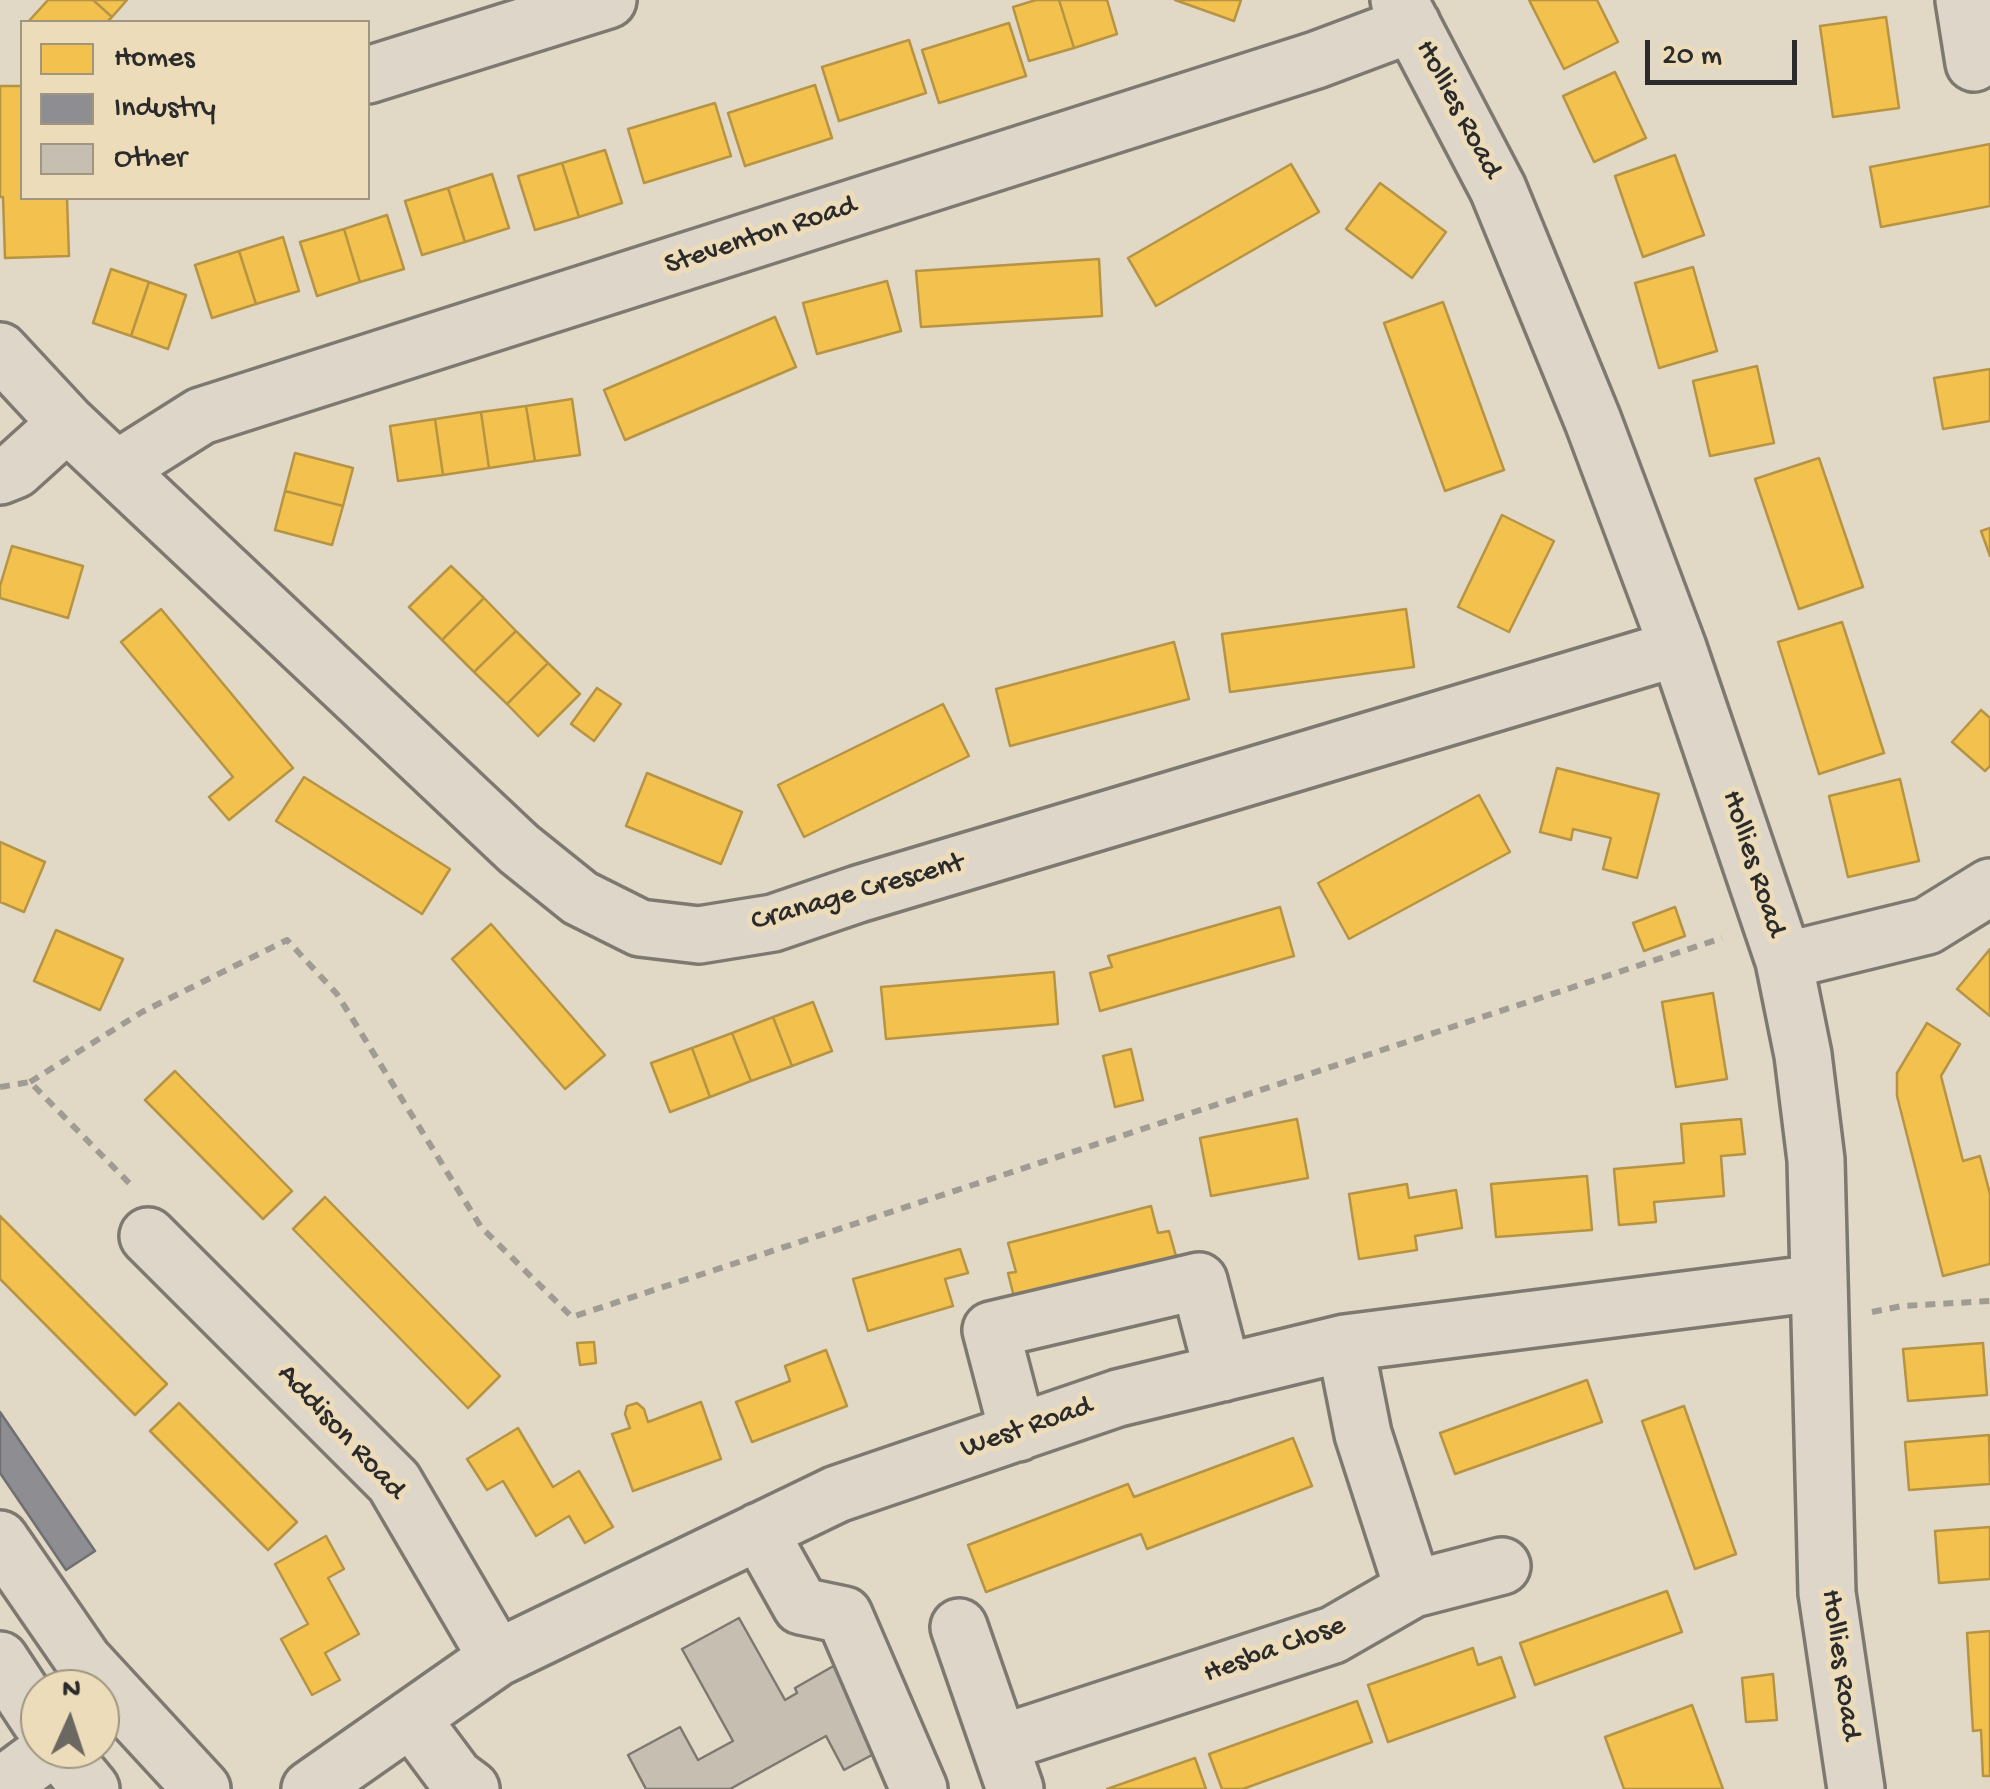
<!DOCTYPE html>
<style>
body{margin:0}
#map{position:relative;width:1990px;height:1789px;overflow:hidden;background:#e1d8c5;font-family:"Gochi Hand",sans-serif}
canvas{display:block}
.legend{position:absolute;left:20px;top:20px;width:350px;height:180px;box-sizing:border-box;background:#eddcb9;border:2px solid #9f9580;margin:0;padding:12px 18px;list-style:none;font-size:30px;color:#2b2b2b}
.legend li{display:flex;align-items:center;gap:20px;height:50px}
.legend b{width:50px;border:2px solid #9f9580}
.north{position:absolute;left:20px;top:1669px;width:100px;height:100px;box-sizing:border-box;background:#eddcb9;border:2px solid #9f9580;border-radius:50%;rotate:3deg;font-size:28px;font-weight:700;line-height:40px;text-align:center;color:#2b2b2b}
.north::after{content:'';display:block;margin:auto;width:35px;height:45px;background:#6b6861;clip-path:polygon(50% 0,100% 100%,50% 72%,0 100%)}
.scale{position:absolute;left:1645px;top:40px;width:152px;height:45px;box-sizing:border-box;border:5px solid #2b2b2b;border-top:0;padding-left:12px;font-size:30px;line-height:35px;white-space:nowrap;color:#2b2b2b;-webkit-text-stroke:8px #eddcb9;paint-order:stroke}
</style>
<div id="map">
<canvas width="1990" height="1789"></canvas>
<ul class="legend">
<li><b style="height:28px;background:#f2c14e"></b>Homes</li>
<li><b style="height:28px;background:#8d8d92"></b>Industry</li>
<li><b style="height:28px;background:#c5beb1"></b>Other</li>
</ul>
<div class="north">N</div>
<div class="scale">20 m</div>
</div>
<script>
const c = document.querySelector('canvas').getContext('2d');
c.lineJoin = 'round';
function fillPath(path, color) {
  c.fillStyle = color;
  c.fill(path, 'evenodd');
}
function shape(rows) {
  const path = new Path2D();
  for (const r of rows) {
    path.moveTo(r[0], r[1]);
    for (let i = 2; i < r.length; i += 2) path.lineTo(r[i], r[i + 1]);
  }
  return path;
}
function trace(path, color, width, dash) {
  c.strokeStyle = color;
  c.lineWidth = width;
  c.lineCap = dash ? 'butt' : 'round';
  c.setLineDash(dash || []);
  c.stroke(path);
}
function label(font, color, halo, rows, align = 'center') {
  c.font = font + ' "Gochi Hand",sans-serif';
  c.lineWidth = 10;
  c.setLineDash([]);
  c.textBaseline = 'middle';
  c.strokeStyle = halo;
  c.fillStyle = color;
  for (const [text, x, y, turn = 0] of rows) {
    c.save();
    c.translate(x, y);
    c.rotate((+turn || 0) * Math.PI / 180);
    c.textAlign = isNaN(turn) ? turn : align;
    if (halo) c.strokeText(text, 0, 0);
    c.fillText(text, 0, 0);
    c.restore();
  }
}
const homes = shape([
 [48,0,93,0,112,17,107,22,28,22,48,0],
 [93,0,127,0,112,17,93,0],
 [1036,0,1059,0,1074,48,1029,61,1013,7,1036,0],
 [1059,0,1107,0,1117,34,1074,48,1059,0],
 [1175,0,1241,0,1234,21,1175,0],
 [1529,0,1597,0,1618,42,1564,69,1529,0],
 [1886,17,1899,108,1833,117,1820,26,1886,17],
 [1009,23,1026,76,939,103,922,50,1009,23],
 [909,40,926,93,839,121,822,67,909,40],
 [1615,72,1646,138,1594,162,1563,96,1615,72],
 [815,85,832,138,745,166,728,113,815,85],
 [0,86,22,86,22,198,67,198,69,256,5,258,3,197,0,197,0,86],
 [715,103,731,156,644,183,628,129,715,103],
 [1990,144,1990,206,1881,227,1870,167,1990,144],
 [605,150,622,203,579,217,562,163,605,150],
 [1675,155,1704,235,1643,257,1615,176,1675,155],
 [562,163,579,217,535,230,518,176,562,163],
 [1291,164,1319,212,1156,306,1128,258,1291,164],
 [492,174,509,228,465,242,448,188,492,174],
 [1380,183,1446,232,1412,278,1346,229,1380,183],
 [448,188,465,242,422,255,405,201,448,188],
 [387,215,404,269,360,282,344,229,387,215],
 [344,229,360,282,317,296,300,242,344,229],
 [283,237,299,291,256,304,239,251,283,237],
 [239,251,256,304,212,318,195,265,239,251],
 [1099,259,1102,316,921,327,916,271,1099,259],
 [1693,267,1717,351,1659,368,1635,283,1693,267],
 [111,269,149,282,131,336,93,323,111,269],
 [887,281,901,331,817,354,803,303,887,281],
 [149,282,186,295,168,349,131,336,149,282],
 [1443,302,1504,470,1445,491,1384,323,1443,302],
 [775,317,796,367,625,440,604,390,775,317],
 [1757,366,1774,443,1710,456,1693,381,1757,366],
 [1990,369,1990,421,1943,429,1934,378,1990,369],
 [572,399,580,455,535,461,526,406,572,399],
 [526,406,535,461,489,468,481,412,526,406],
 [481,412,489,468,443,475,435,419,481,412],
 [435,419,443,475,398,481,390,426,435,419],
 [295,453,353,468,343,506,285,491,295,453],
 [1819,458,1863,587,1799,609,1755,479,1819,458],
 [285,491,343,506,332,545,275,530,285,491],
 [1502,515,1554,541,1509,632,1458,607,1502,515],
 [1990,528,1990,556,1981,531,1990,528],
 [12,546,83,566,68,618,0,598,0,586,12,546],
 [451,566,484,598,442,640,409,607,451,566],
 [484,598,516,631,474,672,442,640,484,598],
 [161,609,293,768,229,820,209,797,233,777,121,642,161,609],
 [1406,609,1414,667,1230,692,1222,634,1406,609],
 [1842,622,1884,753,1819,774,1778,642,1842,622],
 [516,631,548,663,507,704,474,672,516,631],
 [1174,642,1189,699,1010,746,996,689,1174,642],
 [548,663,580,694,538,736,507,704,548,663],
 [597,688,621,704,594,741,571,724,597,688],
 [943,704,969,756,804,837,778,785,943,704],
 [1981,710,1990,718,1990,766,1985,771,1952,742,1981,710],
 [1557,768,1659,794,1637,878,1603,869,1611,838,1573,829,1571,840,1540,832,1557,768],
 [647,773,742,812,721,864,626,826,647,773],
 [304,777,450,869,422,914,276,821,304,777],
 [1900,779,1919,861,1848,877,1829,796,1900,779],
 [1479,795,1510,852,1349,939,1318,883,1479,795],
 [0,842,45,862,24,912,0,902,0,842],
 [1280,907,1294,956,1100,1011,1090,973,1112,967,1108,956,1280,907],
 [1675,907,1685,936,1644,951,1633,923,1675,907],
 [491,924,605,1055,565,1089,452,959,491,924],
 [56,930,123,959,100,1010,34,981,56,930],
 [1990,949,1990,1016,1957,989,1990,949],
 [1054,972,1058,1024,886,1039,881,987,1054,972],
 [1713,993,1727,1079,1676,1087,1662,1002,1713,993],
 [813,1002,832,1051,792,1066,773,1017,813,1002],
 [773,1017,792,1066,751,1081,732,1033,773,1017],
 [1927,1023,1960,1044,1941,1076,1963,1161,1980,1156,1990,1194,1990,1264,1943,1276,1897,1096,1897,1073,1927,1023],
 [732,1033,751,1081,710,1097,692,1048,732,1033],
 [692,1048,710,1097,670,1112,651,1063,692,1048],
 [1131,1049,1143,1100,1115,1107,1103,1056,1131,1049],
 [175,1071,292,1191,263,1219,145,1100,175,1071],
 [1297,1119,1308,1178,1211,1196,1200,1138,1297,1119],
 [1741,1119,1745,1154,1721,1156,1724,1196,1654,1202,1656,1222,1619,1225,1614,1169,1684,1163,1681,1124,1741,1119],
 [1587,1176,1592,1230,1496,1237,1491,1184,1587,1176],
 [1407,1184,1409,1198,1456,1190,1462,1228,1415,1236,1417,1250,1359,1259,1349,1194,1407,1184],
 [325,1197,500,1376,468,1408,293,1229,325,1197],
 [1151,1206,1158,1233,1169,1231,1178,1263,1016,1305,1008,1273,1016,1272,1008,1243,1151,1206],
 [0,1216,167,1384,135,1415,0,1279,0,1216],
 [960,1249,968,1273,945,1279,953,1306,868,1331,853,1279,960,1249],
 [594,1342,596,1363,580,1365,577,1343,594,1342],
 [1983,1343,1987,1395,1908,1401,1903,1349,1983,1343],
 [826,1350,847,1406,752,1442,736,1402,790,1381,785,1366,826,1350],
 [1587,1380,1602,1422,1455,1474,1440,1433,1587,1380],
 [701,1402,721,1459,633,1491,612,1434,630,1428,625,1414,627,1406,637,1403,644,1409,648,1422,701,1402],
 [179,1403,297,1522,268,1550,150,1431,179,1403],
 [1684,1406,1736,1554,1695,1569,1642,1421,1684,1406],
 [518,1428,553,1487,579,1471,613,1527,585,1543,569,1516,536,1536,503,1481,487,1490,467,1459,518,1428],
 [1989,1435,1990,1484,1909,1490,1905,1442,1989,1435],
 [1293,1438,1312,1486,1147,1549,1141,1534,986,1592,968,1545,1128,1484,1134,1497,1293,1438],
 [1990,1527,1990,1579,1939,1583,1935,1531,1990,1527],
 [326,1536,344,1569,328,1578,359,1634,325,1653,340,1680,312,1695,281,1639,308,1624,275,1564,326,1536],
 [1667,1591,1682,1632,1535,1685,1520,1643,1667,1591],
 [1990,1631,1990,1776,1983,1776,1981,1730,1973,1731,1967,1633,1990,1631],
 [1473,1648,1478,1665,1501,1657,1515,1697,1388,1742,1368,1685,1473,1648],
 [1773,1674,1777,1720,1746,1722,1742,1678,1773,1674],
 [1357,1701,1372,1742,1243,1789,1222,1789,1209,1754,1357,1701],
 [1692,1705,1723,1789,1624,1789,1605,1737,1692,1705],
 [1195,1758,1206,1789,1107,1789,1195,1758]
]);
fillPath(homes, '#f2c14e');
trace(homes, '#b69444', 2.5);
const industry = shape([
 [0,1412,95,1551,66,1570,0,1473,0,1412]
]);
fillPath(industry, '#8d8d92');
trace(industry, '#707073', 2.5);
const building = shape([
 [739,1618,785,1700,797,1693,795,1688,837,1664,883,1749,844,1770,826,1736,730,1789,646,1789,628,1755,680,1727,698,1760,733,1741,682,1649,739,1618]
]);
fillPath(building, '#c5beb1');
trace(building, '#7d7970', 2.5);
const minor = shape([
 [1399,0,1498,189,1593,421,1678,648,1784,961,1803,1055,1816,1160,1827,1593,1856,1789],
 [1964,0,1974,63],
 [368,75,608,0],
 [0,351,67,423,519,849,580,898,640,928,699,935,773,923,858,894,1678,648],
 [122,472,136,457,201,416,1316,60,1412,24],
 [0,476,15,470,67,423],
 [1784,961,1927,926,1990,887],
 [148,1236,394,1482,497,1658],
 [1018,1433,991,1330,1199,1281,1223,1373],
 [759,1531,801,1606,844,1615,919,1789],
 [0,1539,84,1661,202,1789],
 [1413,1589,1502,1566],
 [959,1627,1015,1789],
 [0,1660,40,1721],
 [411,1718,455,1777,471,1789],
 [1002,1743,1333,1635,1413,1589,1363,1434,1345,1343],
 [58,1749,91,1789],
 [0,1787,51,1749],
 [310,1789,497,1658,837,1494,1118,1398,1345,1343,1818,1283]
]);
trace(minor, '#7d7970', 62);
trace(shape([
 [30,1082,142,1012,287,940,337,994,481,1227,572,1317,1722,938],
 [0,1087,30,1082,131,1185],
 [1872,1312,1902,1306,1990,1301]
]), '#a09c93', 6, [10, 8]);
trace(minor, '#ddd6c9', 55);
label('30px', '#2b2b2b', '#eddcb9', [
 ["Hollies Road",1457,110,62],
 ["Steventon Road",761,237,-18],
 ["Hollies Road",1752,864,72],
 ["Cranage Crescent",858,894,-16],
 ["West Road",1027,1429,-19],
 ["Addison Road",340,1433,47],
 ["Hesba Close",1275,1651,-20],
 ["Hollies Road",1839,1665,82]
]);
</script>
